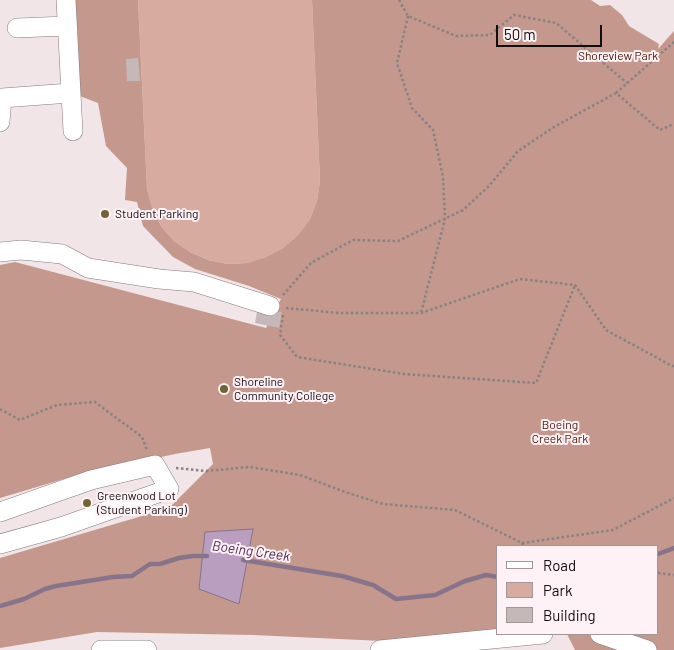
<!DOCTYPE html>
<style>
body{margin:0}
#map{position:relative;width:674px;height:650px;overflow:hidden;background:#f1e5e8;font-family:Barlow,sans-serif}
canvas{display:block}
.legend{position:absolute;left:496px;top:545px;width:162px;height:90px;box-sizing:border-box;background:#fff2f6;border:1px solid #a0979a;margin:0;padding:6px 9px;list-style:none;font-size:15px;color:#120e10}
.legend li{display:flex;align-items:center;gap:10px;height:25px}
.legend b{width:25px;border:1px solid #a0979a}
.scale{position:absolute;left:496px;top:25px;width:106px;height:22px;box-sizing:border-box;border:2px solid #120e10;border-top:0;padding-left:6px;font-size:15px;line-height:18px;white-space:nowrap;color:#120e10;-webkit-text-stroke:4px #fff2f6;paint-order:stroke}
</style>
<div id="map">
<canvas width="674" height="650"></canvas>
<ul class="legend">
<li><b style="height:6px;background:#fff"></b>Road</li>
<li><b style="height:14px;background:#d7ab9f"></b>Park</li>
<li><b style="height:14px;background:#c4b8b8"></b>Building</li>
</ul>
<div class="scale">50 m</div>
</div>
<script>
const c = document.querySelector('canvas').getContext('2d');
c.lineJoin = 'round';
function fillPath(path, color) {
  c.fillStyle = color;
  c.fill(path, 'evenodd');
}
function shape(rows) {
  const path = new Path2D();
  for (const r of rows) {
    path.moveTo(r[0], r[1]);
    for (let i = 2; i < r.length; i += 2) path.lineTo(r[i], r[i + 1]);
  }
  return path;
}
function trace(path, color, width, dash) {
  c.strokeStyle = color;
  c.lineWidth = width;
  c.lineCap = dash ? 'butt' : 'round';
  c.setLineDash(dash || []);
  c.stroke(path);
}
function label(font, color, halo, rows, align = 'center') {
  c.font = font + ' Barlow,sans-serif';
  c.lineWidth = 4;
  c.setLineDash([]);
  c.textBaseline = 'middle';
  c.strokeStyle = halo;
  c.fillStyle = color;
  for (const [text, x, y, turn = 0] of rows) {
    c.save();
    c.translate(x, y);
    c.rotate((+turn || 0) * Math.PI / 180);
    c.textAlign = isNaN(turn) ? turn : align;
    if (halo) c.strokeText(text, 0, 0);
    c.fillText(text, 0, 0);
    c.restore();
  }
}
fillPath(shape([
 [138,0,312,0,320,181,317,201,310,219,298,235,283,248,266,257,247,263,227,264,208,260,190,252,174,241,161,226,152,209,147,189]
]), '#d7ab9f');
fillPath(shape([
 [74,0,138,0,147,189,152,208,161,226,174,241,190,252,208,260,227,264,247,263,266,257,283,248,298,235,310,219,317,201,320,181,312,0,591,0,600,6,610,5,622,15,629,26,659,44,658,49,674,31,674,650,575,650,567,634,658,634,658,546,498,546,498,630,404,642,253,635,97,632,0,648,0,558,169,508,213,464,210,448,175,454,77,475,0,498,0,265,15,262,266,328,281,299,249,286,195,269,173,257,143,226,137,202,125,200,127,168,106,146,98,103,77,95]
]), '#c4988c');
const water = shape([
 [253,529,239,604,199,589,205,532,253,529]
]);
fillPath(water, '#b99ebf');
trace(water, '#87738a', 1);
trace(shape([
 [658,554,674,548],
 [243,560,342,576,373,585,396,599,435,595,465,581,486,575,498,577],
 [0,606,24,599,45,589,56,586,113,577,132,576,150,564,160,564,179,558,193,556,207,556]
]), '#87738a', 4.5);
fillPath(shape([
 [138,58,140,81,127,81,126,59],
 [258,307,282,312,279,328,255,323]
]), '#c4b8b8');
const minor = shape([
 [66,0,73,131],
 [17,28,67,26],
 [0,122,2,98,70,93],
 [0,252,21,250,62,254,88,268,159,279,194,282,270,306],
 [0,512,91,480,155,465,169,489,61,527,0,544],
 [600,634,647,650],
 [101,650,147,650],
 [380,650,543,634]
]);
trace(minor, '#857a7d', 20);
trace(shape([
 [399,0,408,16,456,36,490,35,514,15,556,23,627,83],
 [408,16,397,63,412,108,433,130,443,177,445,219,421,313],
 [616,93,674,42],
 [283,295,311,263,353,240,398,241,463,210,489,186,518,151,554,127,616,93,660,130,674,124],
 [286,308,339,313,421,313,520,279,575,285,606,330,672,366,674,366],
 [283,315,280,335,297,357,404,374,536,383,575,285],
 [0,409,20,420,57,405,95,402,142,437,147,450],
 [176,468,206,471,250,467,300,475,345,492,383,504,455,510,522,543,523,546],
 [522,543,613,530,674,498],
 [658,573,674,575]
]), '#898183', 2.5, [2.5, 2.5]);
trace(minor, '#fff', 19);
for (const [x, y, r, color] of [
 [105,214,5,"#726432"],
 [224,389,5,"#726432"],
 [87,503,5,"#726432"]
]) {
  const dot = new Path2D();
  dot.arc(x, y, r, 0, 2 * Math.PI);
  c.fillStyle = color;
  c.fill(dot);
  trace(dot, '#fff2f6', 2);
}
label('12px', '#4b1606', '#fff2f6', [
 ["Shoreview Park",618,56],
 ["Boeing",560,425],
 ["Creek Park",560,439]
]);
label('12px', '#120e10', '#fff2f6', [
 ["Student Parking",115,214],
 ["Shoreline",234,382],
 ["Community College",234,396],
 ["Greenwood Lot",97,496],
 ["(Student Parking)",97,510]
], 'left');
label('italic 14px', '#4b2854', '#fff2f6', [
 ["Boeing Creek",251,551,8]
]);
</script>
